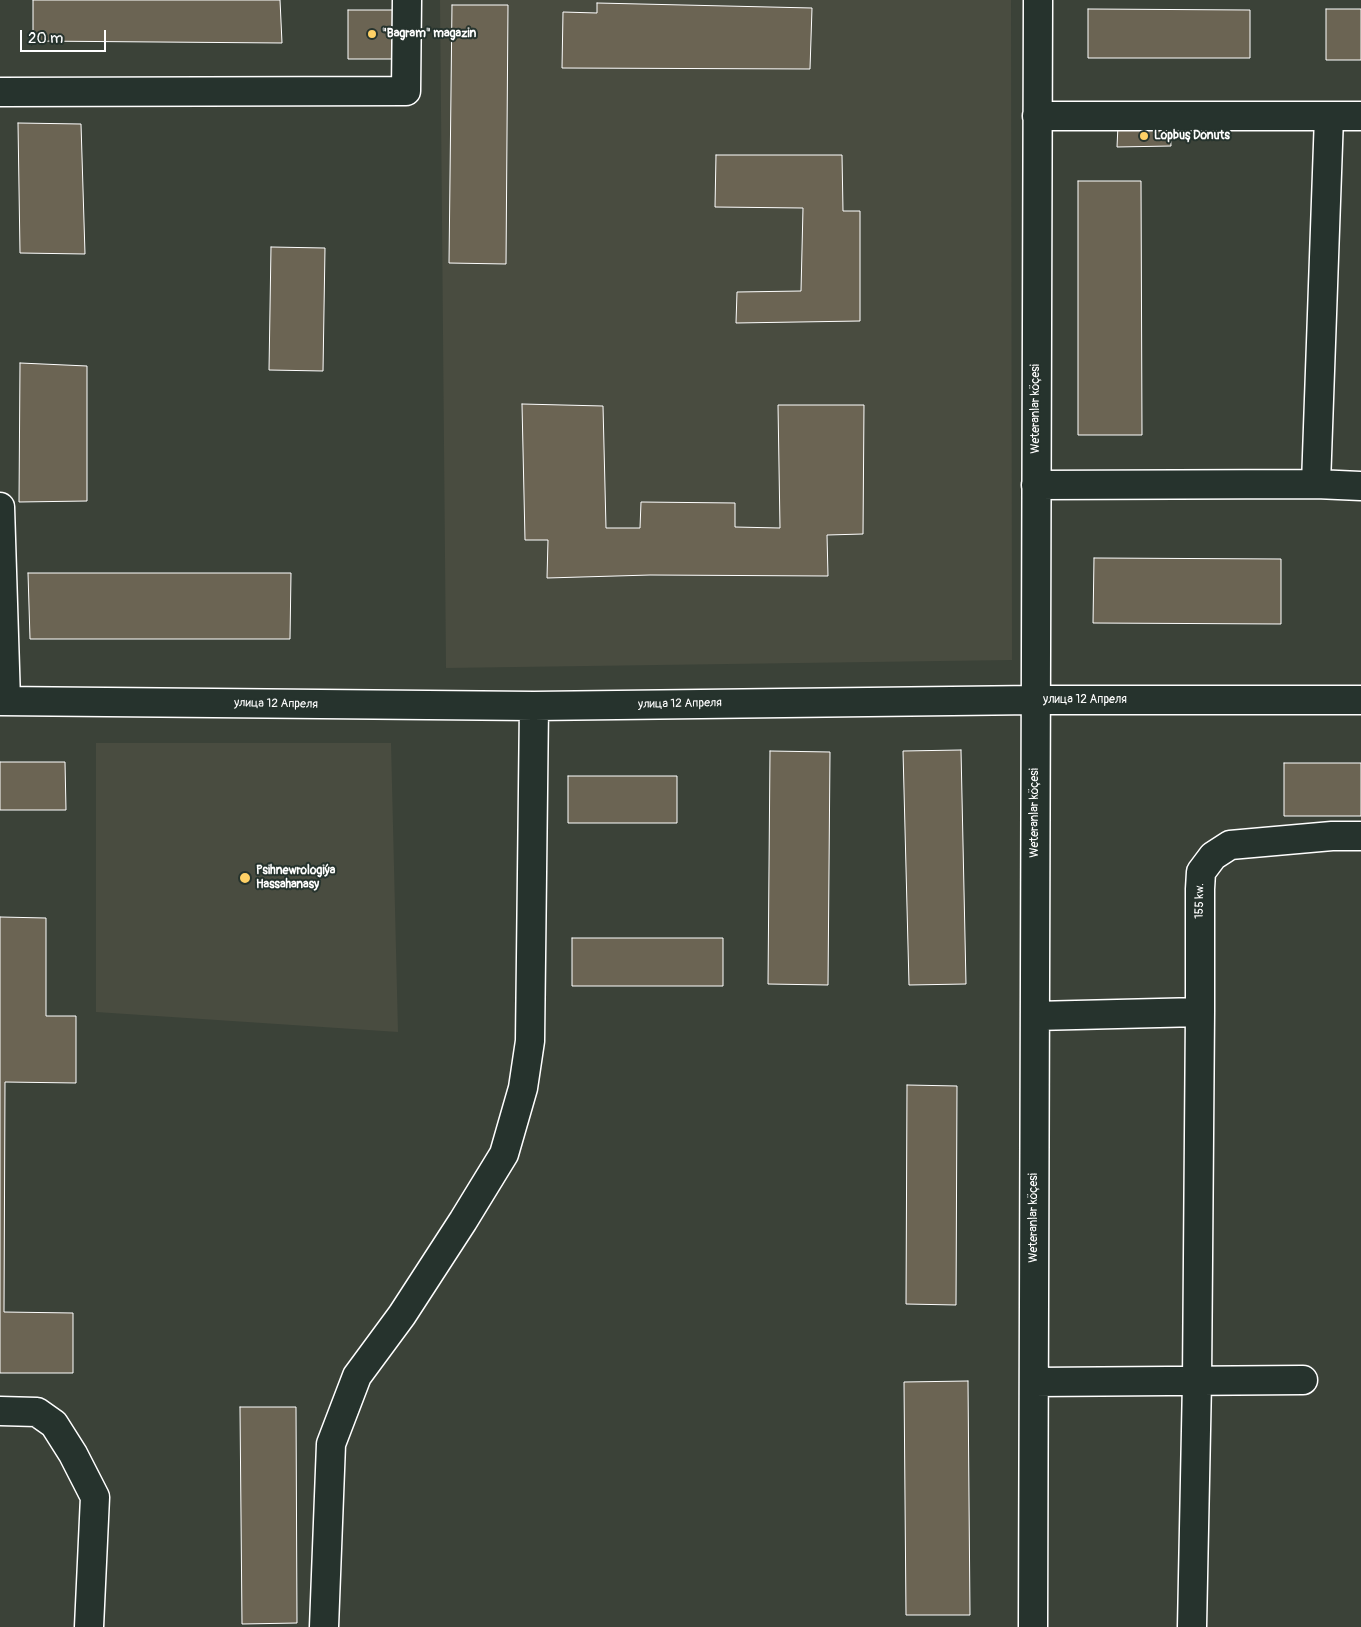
<!DOCTYPE html>
<meta charset="utf-8">
<style>
body{margin:0}
#map{position:relative;width:1361px;height:1627px;overflow:hidden;background:#3b4238;font-family:Pangolin,sans-serif}
canvas{display:block}
.scale{position:absolute;left:20px;top:30px;width:86px;height:22px;box-sizing:border-box;border:2px solid #fff;border-top:0;padding-left:6px;font-size:15px;line-height:18px;white-space:nowrap;color:#fff;-webkit-text-stroke:4px #26332d;paint-order:stroke}
</style>
<div id="map">
<canvas width="1361" height="1627"></canvas>
<div class="scale">20 m</div>
</div>
<script>
const c = document.querySelector('canvas').getContext('2d');
c.lineJoin = 'round';
function fillPath(path, color) {
  c.fillStyle = color;
  c.fill(path, 'evenodd');
}
function shape(rows) {
  const path = new Path2D();
  for (const r of rows) {
    path.moveTo(r[0], r[1]);
    for (let i = 2; i < r.length; i += 2) path.lineTo(r[i], r[i + 1]);
  }
  return path;
}
function trace(path, color, width, dash) {
  c.strokeStyle = color;
  c.lineWidth = width;
  c.lineCap = dash ? 'butt' : 'round';
  c.setLineDash(dash || []);
  c.stroke(path);
}
function label(font, color, halo, rows, align = 'center') {
  c.font = font + ' Pangolin,sans-serif';
  c.lineWidth = 4;
  c.setLineDash([]);
  c.textBaseline = 'middle';
  c.strokeStyle = halo;
  c.fillStyle = color;
  for (const [text, x, y, turn = 0] of rows) {
    c.save();
    c.translate(x, y);
    c.rotate((+turn || 0) * Math.PI / 180);
    c.textAlign = isNaN(turn) ? turn : align;
    if (halo) c.strokeText(text, 0, 0);
    c.fillText(text, 0, 0);
    c.restore();
  }
}
fillPath(shape([
 [440,0,1011,0,1012,660,446,668],
 [96,743,391,743,398,1032,96,1012]
]), '#494c40');
const building = shape([
 [33,0,280,0,282,43,33,41,33,0],
 [597,3,812,8,810,69,562,68,563,12,597,13,597,3],
 [452,5,508,5,506,264,449,263,452,5],
 [1088,9,1250,10,1250,58,1088,58,1088,9],
 [1326,9,1361,9,1361,60,1326,60,1326,9],
 [348,10,395,10,395,59,348,59,348,10],
 [18,123,81,124,85,254,20,253,18,123],
 [1118,125,1170,126,1171,146,1117,147,1118,125],
 [716,155,842,155,843,211,860,211,860,321,736,323,737,292,801,291,803,208,715,207,716,155],
 [1078,181,1141,181,1142,435,1078,435,1078,181],
 [271,247,325,248,323,371,269,370,271,247],
 [20,363,87,366,87,501,19,502,20,363],
 [522,404,603,406,606,528,640,528,641,502,735,503,735,527,780,528,778,405,864,405,863,534,827,535,828,576,650,575,547,578,548,540,525,540,522,404],
 [1094,558,1281,559,1281,624,1093,623,1094,558],
 [28,573,291,573,290,639,30,639,28,573],
 [961,750,966,984,909,985,903,751,961,750],
 [770,751,830,752,828,985,768,984,770,751],
 [0,762,65,762,66,810,0,810,0,762],
 [1284,763,1361,763,1361,816,1284,816,1284,763],
 [568,776,677,776,677,823,568,823,568,776],
 [0,917,46,918,46,1016,76,1016,76,1083,5,1082,4,1312,73,1313,73,1373,0,1373,0,917],
 [572,938,723,938,723,986,572,986,572,938],
 [907,1085,957,1086,956,1305,906,1304,907,1085],
 [968,1381,970,1615,906,1615,904,1382,968,1381],
 [240,1407,296,1407,297,1623,242,1624,240,1407]
]);
fillPath(building, '#6b6453');
trace(building, '#fff', 1);
const minor = shape([
 [0,92,406,91,407,0],
 [1037,116,1361,116],
 [1316,484,1329,116],
 [1036,485,1316,484,1361,486],
 [0,507,6,701],
 [0,701,534,706,1035,700,1361,700],
 [1200,1012,1200,889,1201,872,1213,856,1230,845,1332,836,1361,836],
 [1035,1016,1200,1012,1197,1381,1192,1627],
 [1034,1382,1303,1380],
 [0,1411,37,1412,54,1424,73,1454,95,1497,89,1627],
 [324,1627,331,1444,357,1376,402,1315,463,1221,504,1154,523,1088,530,1041,534,706],
 [1033,1627,1038,0]
]);
trace(minor, '#fff', 31);
trace(minor, '#26332d', 28);
for (const [x, y, r, color] of [
 [372,34,5,"#ffd166"],
 [1144,136,5,"#ffd166"],
 [245,878,6,"#ffd166"]
]) {
  const dot = new Path2D();
  dot.arc(x, y, r, 0, 2 * Math.PI);
  c.fillStyle = color;
  c.fill(dot);
  trace(dot, '#26332d', 2);
}
label('bold 12px', '#fff', '#26332d', [
 ["\"Bagram\" magazin",382,34],
 ["Lopbuş Donuts",1154,136],
 ["Psihnewrologiýa",256,871],
 ["Hassahanasy",256,885]
], 'left');
label('12px', '#fff', '#26332d', [
 ["Weteranlar köçesi",1036,409,-90],
 ["улица 12 Апреля",1085,700],
 ["улица 12 Апреля",276,704,1],
 ["улица 12 Апреля",680,704,-1],
 ["Weteranlar köçesi",1035,813,-90],
 ["155 kw.",1200,901,-89],
 ["Weteranlar köçesi",1034,1218,-90]
]);
</script>
